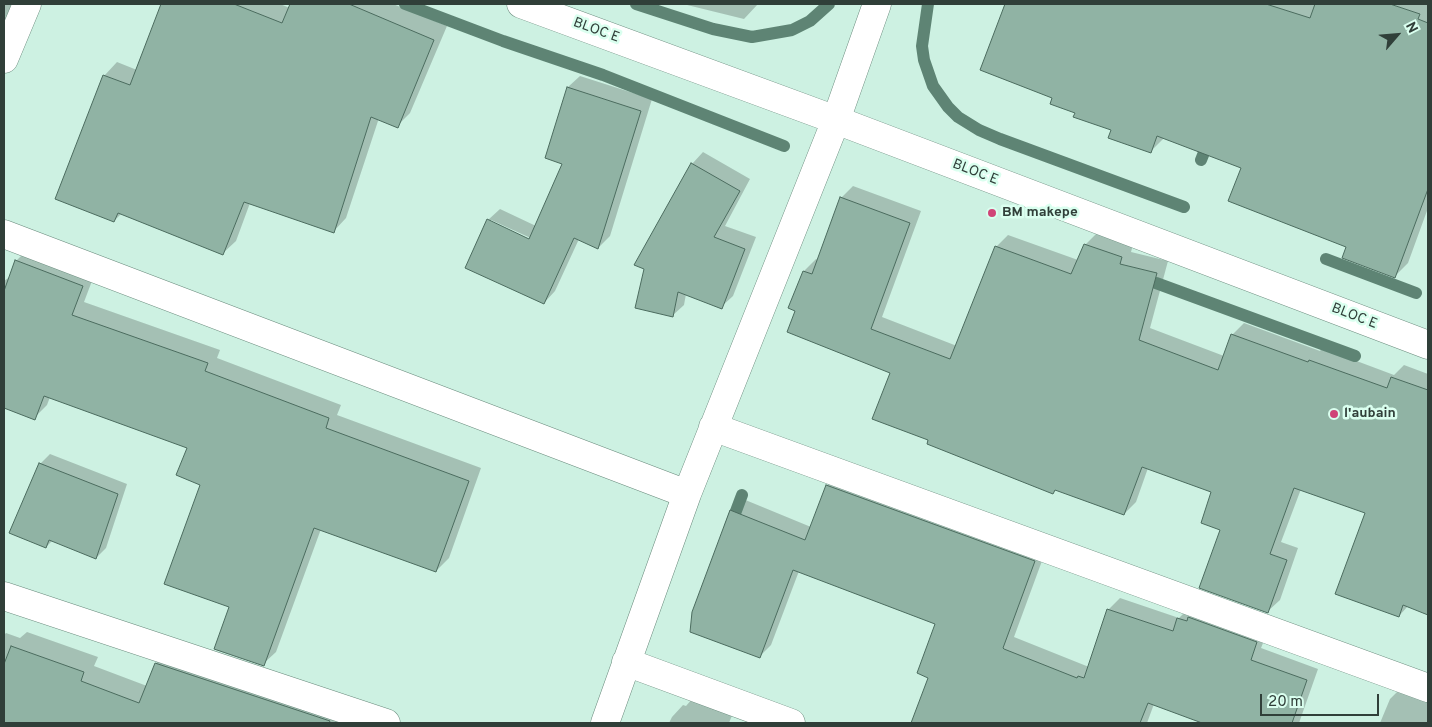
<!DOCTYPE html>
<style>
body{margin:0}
#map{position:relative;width:1432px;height:727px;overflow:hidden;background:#cdf1e2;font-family:Overpass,sans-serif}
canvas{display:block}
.frame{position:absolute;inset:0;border:5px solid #303f39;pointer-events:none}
.north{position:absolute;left:1372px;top:10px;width:50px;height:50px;-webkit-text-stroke:4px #daffef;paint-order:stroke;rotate:63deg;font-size:14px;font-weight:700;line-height:20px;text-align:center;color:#303f39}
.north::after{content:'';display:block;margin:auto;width:18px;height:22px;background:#303f39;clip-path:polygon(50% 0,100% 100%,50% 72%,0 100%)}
.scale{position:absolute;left:1260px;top:694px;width:119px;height:22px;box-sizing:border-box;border:2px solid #303f39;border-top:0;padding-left:6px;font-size:15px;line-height:18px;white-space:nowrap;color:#303f39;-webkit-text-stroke:4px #daffef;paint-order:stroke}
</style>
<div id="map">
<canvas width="1432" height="727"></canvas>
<div class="frame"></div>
<div class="north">N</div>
<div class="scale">20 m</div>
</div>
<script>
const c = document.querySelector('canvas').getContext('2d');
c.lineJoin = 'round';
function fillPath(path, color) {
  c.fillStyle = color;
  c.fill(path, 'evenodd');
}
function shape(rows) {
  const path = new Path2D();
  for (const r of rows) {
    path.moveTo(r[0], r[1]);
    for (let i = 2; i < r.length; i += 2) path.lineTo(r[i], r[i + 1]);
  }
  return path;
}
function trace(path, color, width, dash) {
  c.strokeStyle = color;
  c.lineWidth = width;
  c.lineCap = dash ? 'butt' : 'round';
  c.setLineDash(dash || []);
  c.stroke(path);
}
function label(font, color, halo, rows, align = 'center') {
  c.font = font + ' Overpass,sans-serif';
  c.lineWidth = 5;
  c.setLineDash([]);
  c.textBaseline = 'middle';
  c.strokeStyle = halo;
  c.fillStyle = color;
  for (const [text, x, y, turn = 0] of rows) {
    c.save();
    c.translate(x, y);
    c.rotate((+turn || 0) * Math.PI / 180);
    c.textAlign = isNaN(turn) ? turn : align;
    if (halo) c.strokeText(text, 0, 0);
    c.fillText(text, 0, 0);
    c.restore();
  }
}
fillPath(shape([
 [4,4,17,4,4,30],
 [163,4,280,4,290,8,291,4,393,4,447,26,410,113,397,126,379,118,346,218,333,232,250,203,236,241,222,254,122,213,114,221,104,76,117,62,137,70],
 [683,4,758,4,744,19],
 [1012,4,1428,4,1428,208,1408,263,1395,276,1348,246,1243,167,1164,138,1150,152,1113,129,1077,113,1054,97,1002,14],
 [580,76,652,99,610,236,598,248,579,239,555,291,544,303,488,220,500,209,536,226,564,163,568,87],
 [491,220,535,240,534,243,491,223],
 [703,152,750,179,725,226,756,237,733,296,721,307,686,294,684,305,672,316,692,164],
 [853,186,921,211,882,317,957,346,996,247,1008,235,1078,260,1085,245,1097,233,1133,245,1131,252,1168,261,1150,328,1224,356,1232,335,1244,323,1320,351,1322,348,1394,375,1404,365,1428,374,1428,614,1408,606,1399,616,1367,512,1301,489,1281,542,1298,548,1280,600,1268,611,1222,529,1212,491,1148,468,1136,502,1124,514,1056,489,1053,493,891,373,797,310,790,308,804,271,816,259,818,260,841,198],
 [29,248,95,273,84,302,220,350,217,358,341,405,337,415,481,468,449,558,436,571,321,529,276,652,263,664,231,606,201,484,189,447,50,397,47,405,34,418,4,407,4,281,11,276,16,261],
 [50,454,127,484,106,548,96,558,53,540,46,547,40,464],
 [838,474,1046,550,1014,637,1089,667,1109,609,1120,598,1179,618,1190,607,1268,631,1261,648,1318,669,1299,723,1206,723,1154,704,1147,723,913,723,930,677,936,623,799,571,771,645,760,656,731,511,743,499,811,527,827,485],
 [27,632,98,657,94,666,147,686,156,663,171,648,390,723,4,723,4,635,6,633,20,638],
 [1402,687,1428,697,1428,723,1380,723,1390,699],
 [698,692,736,705,729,723,669,723,672,717,683,705,686,706]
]), '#0003');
trace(shape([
 [405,4,503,41,603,75,784,146],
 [636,4,713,29,752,37,792,30,810,21,829,4],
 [928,4,922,46,924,60,933,86,948,107,958,117,979,130,1000,139,1184,207],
 [1201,160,1209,140],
 [1326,259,1416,293],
 [1156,283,1355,356],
 [730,527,742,495]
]), '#5e8474', 12);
const building = shape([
 [161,4,234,4,282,23,290,4,349,4,434,40,398,128,371,117,334,233,244,202,223,255,118,213,114,222,55,199,103,75,130,85,161,4],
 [1005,4,1266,4,1310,18,1315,4,1390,4,1420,14,1418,19,1428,23,1428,189,1395,278,1342,258,1346,247,1228,201,1241,168,1157,136,1151,153,1108,138,1111,130,1073,117,1075,113,1050,104,1052,98,980,70,1005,4],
 [567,87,641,111,598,249,574,238,544,304,465,268,487,219,529,239,562,164,545,158,567,87],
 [691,163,740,191,714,237,745,249,722,309,678,292,673,317,635,308,644,269,634,265,691,163],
 [840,197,910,223,871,329,950,359,995,246,1071,274,1084,244,1122,257,1120,264,1157,273,1139,340,1218,370,1231,334,1308,362,1309,360,1387,388,1391,377,1428,390,1428,615,1403,605,1399,617,1335,594,1365,513,1294,488,1270,554,1287,560,1268,613,1199,588,1220,530,1201,523,1211,492,1142,467,1124,515,1055,490,1053,494,927,444,928,440,872,419,890,373,787,332,795,311,788,308,803,271,812,274,840,197],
 [15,260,83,286,72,315,208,363,205,371,329,418,326,428,469,481,436,572,314,528,264,666,214,649,229,607,164,584,200,485,176,475,187,448,44,396,35,420,4,408,4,291,15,260],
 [39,463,118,494,96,559,49,540,46,548,9,533,39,463],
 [826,485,1035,561,1003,648,1004,649,1077,678,1078,676,1084,678,1107,609,1173,631,1177,618,1187,621,1188,617,1257,642,1251,660,1307,680,1292,723,1202,723,1148,703,1140,723,911,723,928,678,917,673,935,624,793,570,760,658,690,632,692,612,730,510,805,540,826,485],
 [11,646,84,672,81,681,139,703,155,663,330,721,329,723,4,723,4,664,11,646]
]);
fillPath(building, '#90b3a4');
trace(building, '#4b6b5e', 1);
const minor = shape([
 [521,4,836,120,1428,345],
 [4,59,27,4],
 [4,234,687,494],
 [713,427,1428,688],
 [4,596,386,723],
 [626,662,791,723],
 [605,723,687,494,836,120,877,4]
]);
trace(minor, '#698a7c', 29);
trace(minor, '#fff', 28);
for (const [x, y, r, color] of [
 [992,213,5,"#d04477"],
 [1334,414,5,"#d04477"]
]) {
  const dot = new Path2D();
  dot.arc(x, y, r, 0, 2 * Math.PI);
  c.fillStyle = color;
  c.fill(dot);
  trace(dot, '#daffef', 2);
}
label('14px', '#303f39', '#daffef', [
 ["BLOC E",596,31,20],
 ["BLOC E",975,173,21],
 ["BLOC E",1354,317,21]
]);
label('bold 14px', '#303f39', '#daffef', [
 ["BM makepe",1002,213],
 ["l'aubain",1344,414]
], 'left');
</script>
